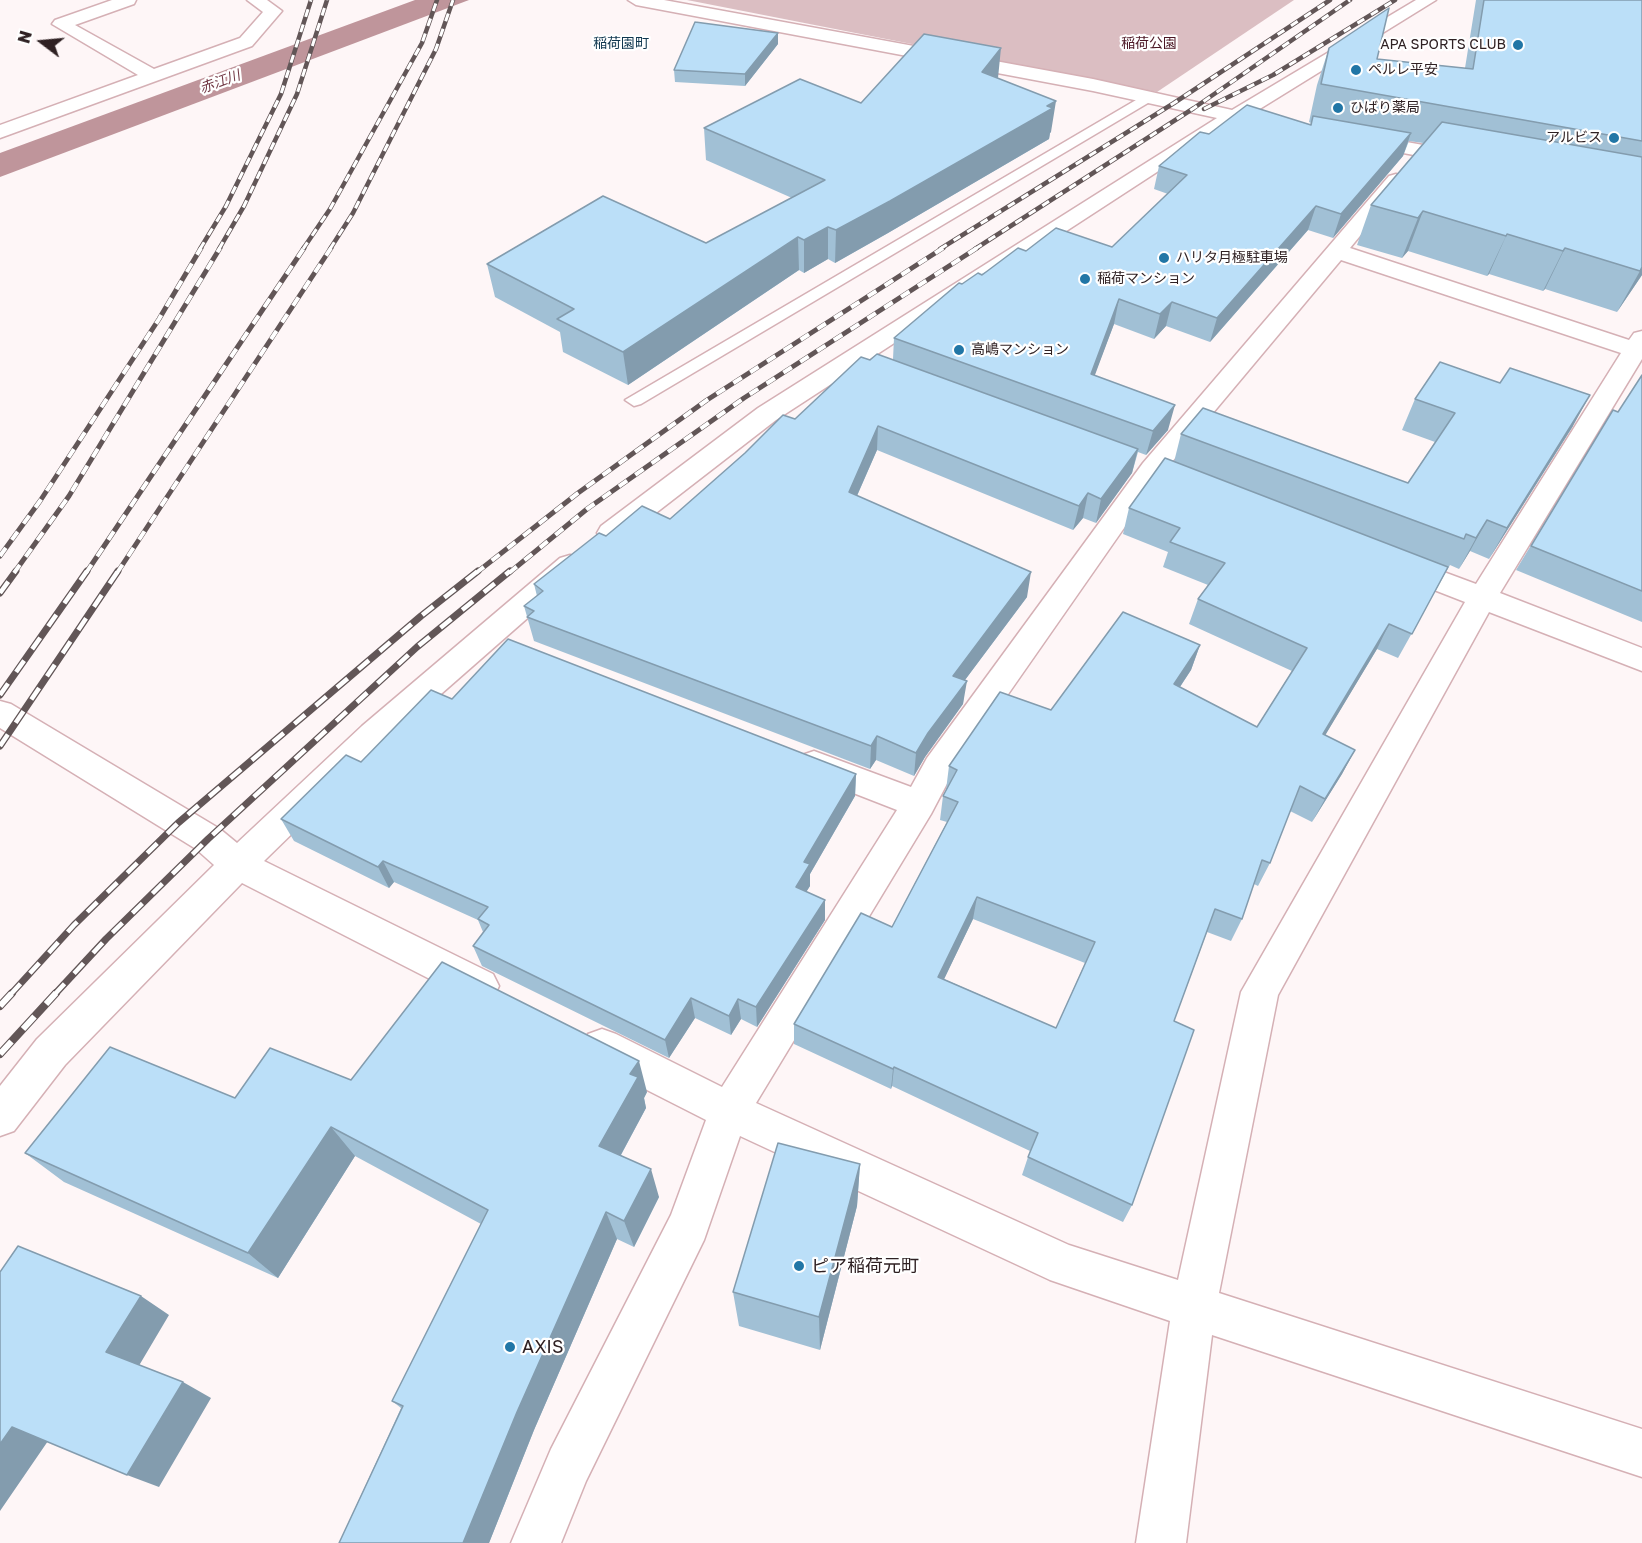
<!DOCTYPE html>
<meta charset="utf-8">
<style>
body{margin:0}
#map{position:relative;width:1642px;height:1543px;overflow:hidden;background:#fef6f7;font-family:"Golos Text",sans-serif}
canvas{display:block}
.north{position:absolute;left:12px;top:12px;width:60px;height:60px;-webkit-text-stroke:4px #fff;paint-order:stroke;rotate:286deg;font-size:16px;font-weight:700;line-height:24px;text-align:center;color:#2f2123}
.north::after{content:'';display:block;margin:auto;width:21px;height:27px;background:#2f2123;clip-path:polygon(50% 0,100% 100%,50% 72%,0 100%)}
</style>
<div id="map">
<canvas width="1642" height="1543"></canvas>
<div class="north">N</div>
</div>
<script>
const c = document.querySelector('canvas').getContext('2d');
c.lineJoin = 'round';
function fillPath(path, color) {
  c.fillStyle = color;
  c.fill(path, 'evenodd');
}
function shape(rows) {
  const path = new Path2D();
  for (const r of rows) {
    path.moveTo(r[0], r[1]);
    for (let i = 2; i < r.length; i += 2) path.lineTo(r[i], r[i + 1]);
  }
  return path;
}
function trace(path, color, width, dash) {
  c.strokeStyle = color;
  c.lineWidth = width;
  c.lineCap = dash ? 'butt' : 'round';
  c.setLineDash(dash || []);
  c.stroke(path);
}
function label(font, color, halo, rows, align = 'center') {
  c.font = font + ' "Golos Text","Noto Sans JP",sans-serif';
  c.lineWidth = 4.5;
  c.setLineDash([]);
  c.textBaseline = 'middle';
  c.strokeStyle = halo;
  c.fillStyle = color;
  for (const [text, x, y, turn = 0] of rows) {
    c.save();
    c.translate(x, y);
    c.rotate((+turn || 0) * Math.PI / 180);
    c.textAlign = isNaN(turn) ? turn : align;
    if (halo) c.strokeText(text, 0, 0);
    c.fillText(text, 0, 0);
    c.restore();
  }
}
fillPath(shape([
 [687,0,1294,0,1157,92]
]), '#dbbec2');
fillPath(shape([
 [415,0,469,0,0,177,0,153]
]), '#bf959b');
const lane = shape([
 [1148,93,1155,97,1153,100,641,404,634,406,625,400,1148,93]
]);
const street = shape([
 [112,0,136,0,134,4,75,25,154,69,240,38,263,12,247,0,267,0,282,11,252,46,0,138,0,125,138,75,52,24,55,20,112,0],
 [628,0,664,0,1093,79,1232,110,1416,0,1436,0,1250,115,1253,118,1250,122,1237,123,1180,157,776,420,621,540,611,542,601,540,597,533,601,526,758,408,1217,118,1093,91,636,5,628,0],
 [1362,134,1462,152,1469,154,1472,158,1469,162,1462,164,1355,144,1352,140,1355,136,1362,134],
 [1396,174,1403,176,1406,180,1350,248,1629,340,1634,333,1642,331,1642,359,1500,593,1642,648,1642,671,1489,612,1278,995,1219,1293,1642,1429,1642,1477,1212,1335,1186,1543,1136,1543,1170,1321,1050,1280,740,1136,704,1240,586,1481,561,1543,511,1543,551,1449,671,1215,706,1120,588,1060,583,1047,588,1034,602,1029,616,1034,722,1087,897,810,802,773,798,764,802,755,814,751,911,787,927,758,1143,463,1389,176,1396,174],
 [1341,260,1621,353,1476,584,1398,555,1388,558,1384,565,1388,572,1465,602,1241,992,1178,1280,1069,1245,756,1103,931,814,951,776,1161,475,1341,260],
 [570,555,580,558,584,565,580,572,384,744,264,861,493,974,499,986,493,998,480,1003,467,998,242,883,65,1065,14,1131,0,1136,0,1086,37,1039,214,865,196,849,0,728,0,701,11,704,220,829,237,843,362,726,560,558,570,555]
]);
trace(lane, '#d5b0b5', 3);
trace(street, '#d5b0b5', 3);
fillPath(lane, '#fff');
fillPath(street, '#fff');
const railFar3 = shape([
 [1204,109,1273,75,1395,0],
 [200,249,226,206,281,94,311,0],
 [219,249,244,206,297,94,327,0],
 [303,249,330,209,422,43,437,0],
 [330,249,353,213,436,49,453,0],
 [940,249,1174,103,1330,0],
 [975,249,1194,108,1350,0]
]);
const railFar2 = shape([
 [0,556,40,501,159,319,201,248],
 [14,573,69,496,220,248],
 [86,573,304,248],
 [117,573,331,248],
 [476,573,578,493,707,400,943,248],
 [509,573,587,509,744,398,977,248]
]);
const railFar1 = shape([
 [0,593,16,571],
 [0,695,87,571],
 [0,746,118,571],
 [11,994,74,925,178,823,421,616,478,571],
 [55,994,106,939,208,839,417,647,510,571]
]);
const rail = shape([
 [0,1006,12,993],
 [0,1054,56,993]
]);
trace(railFar3, '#625657', 4.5);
trace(railFar2, '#625657', 5);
trace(railFar1, '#625657', 7);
trace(rail, '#625657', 8);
trace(railFar3, '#fff', 3, [8]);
trace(railFar2, '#fff', 4, [10]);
trace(railFar1, '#fff', 4.5, [14]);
trace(rail, '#fff', 6, [17]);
fillPath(shape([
 [1476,0,1642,0,1642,275,1617,312,1545,289,1543,291,1489,274,1487,276,1408,251,1402,258,1357,245,1371,205,1423,143,1409,141,1403,156,1333,238,1308,230,1210,342,1166,326,1154,339,1114,324,1094,376,1168,430,1146,455,1138,452,1132,473,1096,523,1083,518,1073,530,877,450,857,496,1027,597,965,680,963,704,925,757,914,776,876,760,870,769,534,641,524,606,537,596,534,584,606,536,670,519,870,360,893,359,894,338,962,284,1026,251,1112,247,1168,194,1154,189,1159,166,1209,134,1310,124,1311,123,1309,122,1317,85,1329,48,1377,59,1465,68],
 [778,44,745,86,675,82,674,70],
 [998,78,1051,132,1050,133,1049,139,888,233,835,263,828,259,804,273,799,270,628,385,563,352,560,332,495,297,487,264,706,243,792,198,706,160,704,128,861,103],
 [1642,375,1642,622,1516,570,1613,410,1618,412],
 [1415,399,1573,426,1489,559,1470,551,1459,569,1450,565,1398,658,1377,649,1325,735,1355,750,1342,774,1312,822,1290,811,1270,863,1258,886,1254,884,1242,919,1231,941,1207,932,1174,1021,1132,1205,1123,1222,1022,1175,1030,1151,892,1086,891,1089,794,1044,794,1024,892,927,947,822,940,820,943,796,946,790,949,766,1051,710,1200,645,1191,670,1180,687,1257,727,1292,671,1189,624,1198,599,1208,585,1163,567,1168,552,1123,534,1129,508,1174,462,1181,434,1408,483,1435,442,1402,430],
 [973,919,1085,963,1056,1028,944,979],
 [452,699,856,774,855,796,810,874,810,886,806,892,825,920,757,1027,741,1019,731,1035,695,1018,669,1058,482,966,473,946,483,932,478,920,394,882,389,888,294,841,281,819,361,762],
 [351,1080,647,1092,644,1098,646,1108,621,1155,659,1197,634,1247,617,1239,534,1430,489,1543,339,1543,401,1408,392,1401,481,1224,355,1156,278,1278,64,1182,25,1153,235,1098],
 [860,1164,857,1206,820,1350,739,1326,733,1292]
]), '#a1c0d5');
fillPath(shape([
 [778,33,778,44,745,86,745,74],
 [1001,48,998,78,982,72],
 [1056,101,1051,132,1050,133,1049,139,888,233,835,263,836,230],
 [1411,133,1403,156,1333,238,1341,214],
 [1316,206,1308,230,1210,342,1217,318],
 [1423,211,1408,251,1402,258,1418,218],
 [828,227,828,259,804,273,804,240],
 [1507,234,1489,274,1487,276,1506,236],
 [798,237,799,270,628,385,623,352],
 [1565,248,1545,289,1543,291,1563,251],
 [1642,267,1642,275,1617,312,1640,271],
 [1119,299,1114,324,1086,399,1091,374],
 [1172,302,1166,326,1154,339,1160,314],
 [1590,395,1573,426,1489,559,1507,528],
 [1175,405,1168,430,1146,455,1153,431],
 [878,426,877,450,848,516,849,492],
 [1138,449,1132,473,1096,523,1101,499],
 [1088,493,1083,518,1073,530,1079,506],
 [1487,520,1470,551,1459,569,1476,538],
 [1031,572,1027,597,950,700,953,676],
 [1389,624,1377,649,1311,759,1323,734],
 [1200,645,1191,670,1166,708,1174,684],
 [967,681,963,704,925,757,914,776,916,753,928,733],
 [877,736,876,760,870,769,871,746],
 [1355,750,1342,774,1312,822,1325,799],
 [856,774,855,796,810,874,810,886,796,908,796,887,804,862],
 [383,861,394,882,389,888,378,867],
 [977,897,973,919,935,998,938,977],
 [825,900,825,920,757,1027,756,1007],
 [691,998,695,1018,669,1058,665,1040],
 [738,999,741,1019,731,1035,729,1016],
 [639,1061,647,1092,644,1098,646,1108,610,1175,599,1146,630,1074],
 [894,1067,892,1086,891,1089,893,1069],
 [331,1127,355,1156,278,1278,248,1253],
 [860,1164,857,1206,820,1350,819,1317],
 [651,1169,659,1197,634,1247,624,1221],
 [606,1212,617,1239,534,1430,489,1543,463,1543,517,1412],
 [141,1296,169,1315,137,1369,106,1352],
 [183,1382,211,1398,159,1487,127,1475],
 [12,1427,48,1441,0,1511,0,1444]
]), '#839cae');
const building = shape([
 [1484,0,1642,0,1642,141,1321,84,1329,48,1389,8,1377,59,1473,69,1484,0],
 [695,22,778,33,745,74,674,70,695,22],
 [924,34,1001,48,982,72,1056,101,1047,106,1053,108,890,201,836,230,828,227,804,240,798,237,623,352,557,319,574,309,487,264,603,196,706,243,825,180,704,128,800,79,861,103,924,34],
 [1247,105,1311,125,1313,116,1411,133,1341,214,1316,206,1217,318,1172,302,1160,314,1119,299,1091,374,1175,405,1153,431,894,338,959,283,962,284,978,273,982,275,1018,248,1026,251,1056,228,1112,247,1187,175,1159,166,1200,132,1209,134,1247,105],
 [1442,122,1642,157,1642,267,1640,271,1565,248,1563,251,1507,234,1506,236,1423,211,1418,218,1371,205,1442,122],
 [877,354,1138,449,1101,499,1088,493,1079,506,878,426,849,492,1031,572,953,676,967,681,928,733,916,753,877,736,871,746,527,617,534,611,524,606,543,591,534,584,599,533,606,536,642,506,670,519,745,453,783,415,795,419,861,357,870,360,877,354],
 [1440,362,1500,383,1510,368,1590,395,1507,528,1487,520,1476,538,1466,534,1464,539,1181,434,1203,408,1408,483,1455,413,1415,399,1440,362],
 [1642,375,1642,591,1531,546,1613,410,1618,412,1642,375],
 [1165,458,1448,567,1412,634,1389,624,1323,734,1355,750,1325,799,1300,786,1270,863,1262,860,1242,919,1215,909,1174,1021,1194,1030,1132,1205,1028,1157,1038,1133,894,1067,893,1069,794,1024,861,913,892,927,958,802,943,796,957,770,949,766,1000,692,1051,710,1123,612,1200,645,1174,684,1257,727,1307,648,1198,599,1225,563,1170,542,1180,528,1129,508,1165,458],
 [977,897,1095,942,1056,1028,938,977,977,897],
 [508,639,856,774,804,862,810,864,796,887,825,900,756,1007,738,999,729,1016,691,998,665,1040,473,946,489,925,478,919,488,907,383,861,378,867,281,819,346,755,361,762,431,690,452,699,508,639],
 [442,962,639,1061,630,1074,638,1077,599,1146,651,1169,624,1221,606,1212,517,1412,463,1543,339,1543,403,1406,392,1401,488,1210,331,1127,248,1253,25,1153,110,1047,235,1098,270,1048,351,1080,442,962],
 [778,1143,860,1164,819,1317,733,1292,778,1143],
 [18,1246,141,1296,106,1352,183,1382,127,1475,12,1427,0,1444,0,1272,18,1246]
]);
fillPath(building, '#bbdff8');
trace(building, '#839cae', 1.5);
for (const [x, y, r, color] of [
 [1518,45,6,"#2176a6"],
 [1356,70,6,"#2176a6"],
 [1338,108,6,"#2176a6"],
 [1614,138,6,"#2176a6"],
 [1164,258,6,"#2176a6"],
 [1085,279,6,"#2176a6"],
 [959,350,6,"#2176a6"],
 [799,1266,6,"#2176a6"],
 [510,1347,6,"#2176a6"]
]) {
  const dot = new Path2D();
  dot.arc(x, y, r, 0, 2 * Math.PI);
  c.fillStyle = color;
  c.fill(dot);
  trace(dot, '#fff', 2);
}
label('14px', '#0f364e', '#fff', [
 ["稲荷園町",621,44]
]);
label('14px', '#4b1624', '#fff', [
 ["稲荷公園",1149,44]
]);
label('14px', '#2f2123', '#fff', [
 ["APA SPORTS CLUB",1506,45,"right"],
 ["ペルレ平安",1368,70],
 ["ひばり薬局",1350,108],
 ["アルビス",1602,138,"right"],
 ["ハリタ月極駐車場",1176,258],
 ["稲荷マンション",1097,279],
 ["高嶋マンション",971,350]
], 'left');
label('italic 14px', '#713844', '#fff', [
 ["赤江川",220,82,-20]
]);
label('18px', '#2f2123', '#fff', [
 ["ピア稲荷元町",811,1266],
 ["AXIS",522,1347]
], 'left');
</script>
